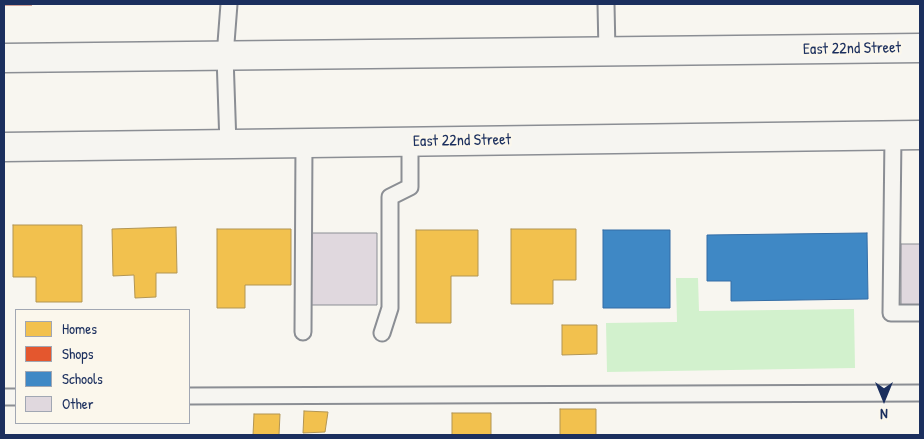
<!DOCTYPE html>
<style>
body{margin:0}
#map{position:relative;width:924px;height:439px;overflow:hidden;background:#f8f6f0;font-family:"Patrick Hand",sans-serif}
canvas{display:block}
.frame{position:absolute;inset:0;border:5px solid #1b2f5e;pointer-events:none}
.legend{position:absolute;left:15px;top:309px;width:175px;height:115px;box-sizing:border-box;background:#fbf7ec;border:1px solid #a1a7b3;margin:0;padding:6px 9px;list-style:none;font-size:15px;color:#1b2f5e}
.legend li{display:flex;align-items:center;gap:10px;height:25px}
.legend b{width:25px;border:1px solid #a1a7b3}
.north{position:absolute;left:859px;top:374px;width:50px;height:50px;-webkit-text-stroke:4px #fbf7ec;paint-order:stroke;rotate:180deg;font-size:14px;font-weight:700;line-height:20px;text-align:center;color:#1b2f5e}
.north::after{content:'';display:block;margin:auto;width:18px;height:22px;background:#1b2f5e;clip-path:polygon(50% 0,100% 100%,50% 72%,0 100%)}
</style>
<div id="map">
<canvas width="924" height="439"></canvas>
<div class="frame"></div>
<ul class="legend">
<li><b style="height:14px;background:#f2c14e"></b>Homes</li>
<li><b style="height:14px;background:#e4572e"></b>Shops</li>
<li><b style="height:14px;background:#3f88c5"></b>Schools</li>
<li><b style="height:14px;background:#e0d8de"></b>Other</li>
</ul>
<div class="north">N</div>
</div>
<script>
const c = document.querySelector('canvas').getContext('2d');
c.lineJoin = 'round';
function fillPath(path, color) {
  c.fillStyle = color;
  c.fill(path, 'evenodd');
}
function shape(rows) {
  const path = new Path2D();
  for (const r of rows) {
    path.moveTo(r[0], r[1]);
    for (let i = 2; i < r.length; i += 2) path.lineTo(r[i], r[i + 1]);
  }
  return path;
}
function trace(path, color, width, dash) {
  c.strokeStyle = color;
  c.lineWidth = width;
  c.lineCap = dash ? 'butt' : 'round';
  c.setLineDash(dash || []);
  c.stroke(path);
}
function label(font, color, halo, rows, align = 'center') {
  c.font = font + ' "Patrick Hand",sans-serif';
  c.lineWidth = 5;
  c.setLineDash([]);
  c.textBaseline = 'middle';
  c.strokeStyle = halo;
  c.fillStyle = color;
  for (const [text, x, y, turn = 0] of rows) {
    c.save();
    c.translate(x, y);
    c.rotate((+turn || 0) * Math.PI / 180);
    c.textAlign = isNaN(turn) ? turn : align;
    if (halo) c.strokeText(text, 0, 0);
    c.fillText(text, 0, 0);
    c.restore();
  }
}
fillPath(shape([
 [676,278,698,278,699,311,854,309,855,368,607,372,606,323,677,322]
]), '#d2f1cd');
const homes = shape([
 [13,225,82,225,82,302,36,302,36,277,13,277,13,225],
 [176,227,177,273,156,273,156,297,135,298,134,275,113,276,112,229,176,227],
 [217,229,291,229,291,285,245,285,245,308,217,308,217,229],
 [511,229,576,229,576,280,553,280,553,304,511,304,511,229],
 [416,230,478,230,478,276,451,276,451,323,416,323,416,230],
 [562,325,597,325,597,354,562,355,562,325],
 [560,409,596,409,596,435,560,435,560,409],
 [304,411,328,412,325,432,303,433,304,411],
 [452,413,491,413,491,435,452,435,452,413],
 [254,414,280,414,279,435,253,435,254,414]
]);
fillPath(homes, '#f2c14e');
trace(homes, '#b29553', 1);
const shops = shape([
 [4,4,32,4,32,5,4,5,4,4]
]);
fillPath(shops, '#e4572e');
trace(shops, '#a84b3c', 1);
const schools = shape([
 [603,230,670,230,670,308,603,308,603,230],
 [867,233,868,299,731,301,731,281,707,281,707,235,867,233]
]);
fillPath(schools, '#3f88c5');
trace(schools, '#346da6', 1);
const building = shape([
 [311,233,377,233,377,305,311,305,311,233],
 [901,244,920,244,920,305,901,305,901,244]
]);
fillPath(building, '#e0d8de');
trace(building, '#8b8e94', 1);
const lane = shape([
 [606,4,607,52],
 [893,135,891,313,920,313],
 [228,145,225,56,229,4],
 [303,332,304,143],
 [382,333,390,308,390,197,410,187,410,142],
 [189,396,920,393],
 [4,397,16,397]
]);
const primary = shape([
 [4,58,920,48],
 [4,147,920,135]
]);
trace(lane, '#8b8e94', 19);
trace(primary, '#8b8e94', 31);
trace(lane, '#f6f5f1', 15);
trace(primary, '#f6f5f1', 28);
label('16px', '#1b2f5e', '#fbf7ec', [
 ["East 22nd Street",852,49,-1],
 ["East 22nd Street",462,141,-1]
]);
</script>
